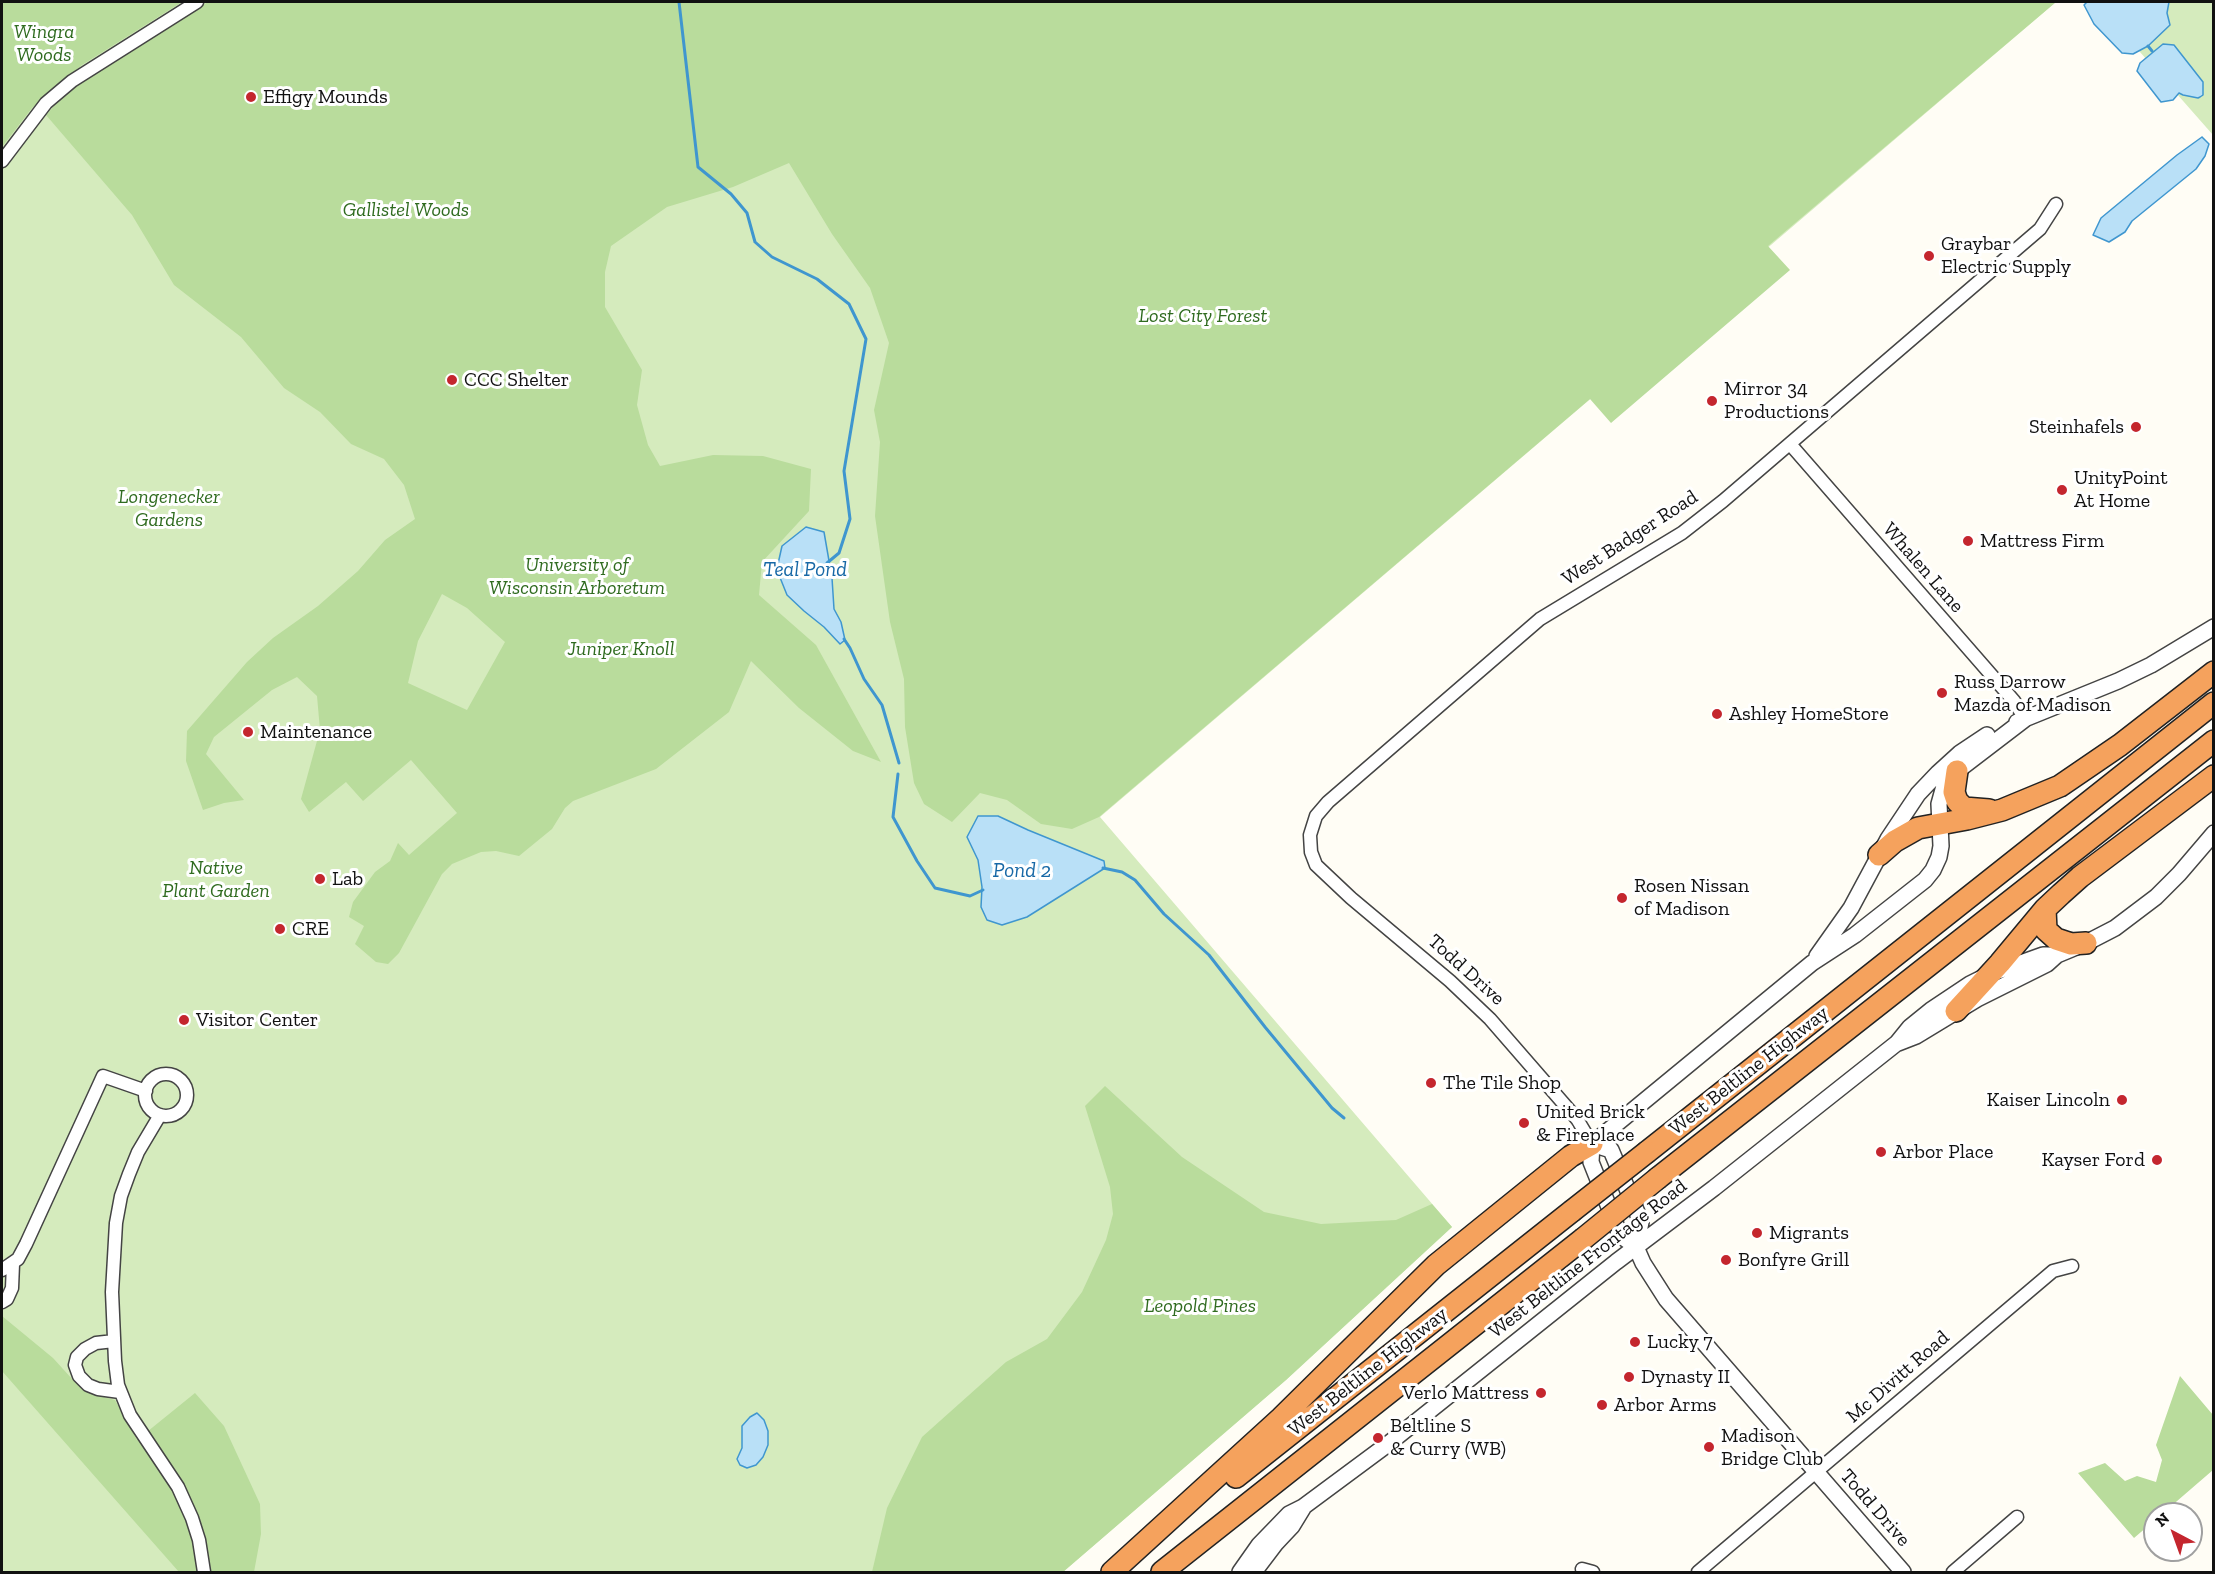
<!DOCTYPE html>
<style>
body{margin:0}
#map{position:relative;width:2215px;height:1574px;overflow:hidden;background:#fffdf5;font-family:"Zilla Slab",serif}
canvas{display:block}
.frame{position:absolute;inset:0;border:3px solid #111;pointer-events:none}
.north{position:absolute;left:2143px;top:1502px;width:60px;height:60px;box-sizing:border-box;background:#fff;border:2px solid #a0a0a0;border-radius:50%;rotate:319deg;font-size:16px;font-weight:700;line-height:24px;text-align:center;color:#111}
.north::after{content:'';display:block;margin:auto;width:21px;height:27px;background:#c4262e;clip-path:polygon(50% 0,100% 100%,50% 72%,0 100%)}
</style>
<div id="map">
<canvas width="2215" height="1574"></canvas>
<div class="frame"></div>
<div class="north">N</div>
</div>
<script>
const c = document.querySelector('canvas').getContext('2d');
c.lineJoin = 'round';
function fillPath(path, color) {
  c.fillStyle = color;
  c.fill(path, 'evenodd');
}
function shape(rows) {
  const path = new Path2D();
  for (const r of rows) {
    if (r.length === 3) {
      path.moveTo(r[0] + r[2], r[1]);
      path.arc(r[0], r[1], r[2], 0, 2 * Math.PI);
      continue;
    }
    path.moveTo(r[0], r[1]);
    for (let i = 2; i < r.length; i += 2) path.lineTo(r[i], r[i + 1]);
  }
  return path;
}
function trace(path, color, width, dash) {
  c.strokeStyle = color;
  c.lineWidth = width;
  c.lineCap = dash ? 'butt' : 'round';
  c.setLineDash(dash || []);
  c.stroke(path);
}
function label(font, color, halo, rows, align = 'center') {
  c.font = font + ' "Zilla Slab",serif';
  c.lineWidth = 6;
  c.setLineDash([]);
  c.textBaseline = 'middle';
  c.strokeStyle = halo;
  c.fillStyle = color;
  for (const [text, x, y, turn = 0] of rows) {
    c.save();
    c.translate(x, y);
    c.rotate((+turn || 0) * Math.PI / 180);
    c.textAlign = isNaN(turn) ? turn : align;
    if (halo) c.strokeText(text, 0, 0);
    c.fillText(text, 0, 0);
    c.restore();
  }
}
fillPath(shape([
 [2,2,2056,2,1100,817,1452,1227,1286,1380,1063,1572,2,1572],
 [2096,2,2213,2,2213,135]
]), '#d5ebbd');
fillPath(shape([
 [2,2,182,2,82,65,32,108,2,147],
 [208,2,2056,2,1768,246,1790,270,1611,423,1590,399,1099,817,1072,829,1041,824,1007,800,980,793,952,822,924,804,914,783,905,727,904,679,890,622,875,516,880,442,874,410,889,343,870,288,832,234,789,163,733,187,667,207,611,246,605,272,605,307,642,370,637,405,648,445,660,466,713,455,763,456,811,469,809,511,762,562,759,595,816,645,881,762,853,751,799,708,751,661,729,712,656,769,573,801,565,808,552,829,519,856,496,851,481,852,452,864,442,874,399,953,388,964,376,962,355,944,364,926,349,917,353,902,375,872,390,861,398,843,409,855,457,813,411,760,363,801,346,782,309,812,301,799,320,730,317,696,297,677,272,690,214,737,206,754,244,800,224,803,203,810,186,761,187,731,247,662,273,638,318,606,358,571,385,540,415,519,404,485,384,459,351,444,320,412,284,388,241,337,174,285,132,215,46,115,66,93,82,81],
 [442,594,467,608,505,642,467,710,408,683,418,641],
 [1105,1086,1182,1157,1264,1212,1321,1224,1396,1220,1432,1204,1452,1227,1286,1380,1063,1572,872,1572,887,1508,922,1437,1006,1362,1047,1339,1082,1292,1106,1240,1113,1214,1110,1187,1085,1106],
 [2,1316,53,1358,73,1380,96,1395,115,1400,137,1440,195,1393,224,1426,260,1504,261,1534,254,1572,179,1572,2,1371],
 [2180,1376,2213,1415,2213,1470,2162,1514,2155,1514,2155,1520,2134,1538,2078,1473,2105,1463,2125,1481,2137,1476,2156,1482,2162,1460,2156,1445]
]), '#b9dc9c');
const water = shape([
 [2087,2,2169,2,2167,13,2170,25,2148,46,2133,54,2122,53,2094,24,2084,5,2087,2],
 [2163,44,2174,45,2203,82,2203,95,2200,97,2198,98,2183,95,2179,93,2173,100,2161,102,2137,71,2140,63,2163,44],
 [2202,137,2209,144,2205,156,2196,169,2132,221,2125,232,2109,242,2093,235,2101,218,2177,155,2202,137],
 [806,527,824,532,832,578,834,609,841,622,845,640,840,644,824,627,804,611,787,595,779,575,778,564,782,546,806,527],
 [978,816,998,816,1028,830,1104,861,1105,868,1027,917,1002,925,987,920,981,907,982,887,978,860,967,837,978,816],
 [757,1413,764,1420,768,1431,768,1445,763,1457,756,1465,747,1468,740,1465,737,1459,742,1448,742,1426,750,1417,757,1413]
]);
fillPath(water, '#b9e0f7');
trace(water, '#3f96cf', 1.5);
trace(shape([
 [679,2,698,167,731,194,747,213,755,242,772,257,817,279,849,304,866,339,844,471,850,519,839,553,827,563],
 [2148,46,2152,51],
 [844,639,850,648,864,679,882,705,899,763],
 [898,774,893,817,917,861,935,888,970,896,983,890],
 [1103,868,1122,872,1135,880,1164,914,1209,955,1265,1027,1332,1108,1344,1118]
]), '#3f96cf', 3);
const minor = shape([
 [2,161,46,103,72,81,197,2],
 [1790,444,2014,701,2025,719],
 [166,1095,21],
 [160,1115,138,1152,129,1174,121,1196,116,1223,112,1292,115,1361,118,1385,130,1415,178,1487,192,1518,199,1540,204,1572],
 [1592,1144,1577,1119,1490,1019,1450,981,1351,898,1316,865,1311,852,1310,835,1316,816,1328,802,1540,619,1682,533,1723,501,2040,229,2056,204],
 [2,1270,18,1259,26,1244,103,1076,146,1091],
 [2,1302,7,1299,12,1288,13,1264],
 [114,1341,96,1343,85,1349,77,1357,75,1365,79,1376,88,1385,98,1389,120,1392],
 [1582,1569,1593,1572],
 [1698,1572,2053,1271,2072,1266],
 [1953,1572,2017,1517]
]);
const tertiary = shape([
 [2017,722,2118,681,2151,665,2214,627],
 [1817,956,1851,908,1888,839,1918,794,1938,773,1960,753,1987,735],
 [1898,1043,1916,1036,1977,999,2047,964,2057,955],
 [1592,1144,1812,963,1855,935,1925,880,1933,870,1939,857,1941,846,1939,804,1944,786,1957,771,2025,719],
 [1592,1144,1591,1162,1620,1235,1636,1247,1643,1263,1666,1299,1903,1572],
 [1592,1144,1611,1150,1641,1222,1636,1247],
 [1240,1572,1259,1545,1289,1514,1303,1507,1388,1444,1616,1262,1714,1188,1897,1043,1910,1027,1931,1010,1970,984,1990,974,2043,955,2057,955,2086,943,2115,928,2156,897,2179,874,2214,833],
 [1254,1572,1276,1543,1292,1526,1303,1508]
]);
const motorway = shape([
 [1957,771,1954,792,1957,801,1964,808,1989,810],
 [1879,855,1895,841,1918,828,1967,819,2002,810,2060,786,2120,745,2214,672],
 [2045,909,2046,930,2056,939,2071,944,2086,943],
 [1956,1011,2000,963,2045,909,2061,894,2080,877,2214,776],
 [1647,1152,2214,703],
 [1658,1178,2214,741],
 [1236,1477,1572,1211],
 [1112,1572,1281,1418,1436,1265,1571,1156,1592,1144],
 [1162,1572,1583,1239]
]);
trace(minor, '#444', 15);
trace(tertiary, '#444', 18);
trace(motorway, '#222', 24);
trace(minor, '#fff', 12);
trace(tertiary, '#fff', 15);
trace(motorway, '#f5a25d', 21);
const motorwayBridge = shape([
 [1572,1211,1647,1152],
 [1583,1239,1658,1178]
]);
trace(motorwayBridge, '#222', 24, []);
trace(motorwayBridge, '#f5a25d', 21);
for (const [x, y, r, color] of [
 [251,97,6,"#c4262e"],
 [1929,256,6,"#c4262e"],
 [452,380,6,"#c4262e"],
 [1712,401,6,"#c4262e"],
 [2136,427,6,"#c4262e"],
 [2062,490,6,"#c4262e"],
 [1968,541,6,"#c4262e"],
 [1942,693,6,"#c4262e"],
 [1717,714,6,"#c4262e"],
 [248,732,6,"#c4262e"],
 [320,879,6,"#c4262e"],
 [1622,898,6,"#c4262e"],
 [280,929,6,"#c4262e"],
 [184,1020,6,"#c4262e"],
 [1431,1083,6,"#c4262e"],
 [2122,1100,6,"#c4262e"],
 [1524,1123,6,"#c4262e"],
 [1881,1152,6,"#c4262e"],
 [2157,1160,6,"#c4262e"],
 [1757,1233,6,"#c4262e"],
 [1726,1260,6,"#c4262e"],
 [1635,1342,6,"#c4262e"],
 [1629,1377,6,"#c4262e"],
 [1541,1393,6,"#c4262e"],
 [1602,1405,6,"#c4262e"],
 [1378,1438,6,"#c4262e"],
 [1709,1447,6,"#c4262e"]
]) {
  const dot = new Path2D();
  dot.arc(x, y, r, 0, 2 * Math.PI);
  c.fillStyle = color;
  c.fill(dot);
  trace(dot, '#fff', 2);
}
label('italic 20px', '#2f6b1f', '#fff', [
 ["Wingra",44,32],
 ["Woods",44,55],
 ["Gallistel Woods",406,210],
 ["Lost City Forest",1203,316],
 ["Longenecker",169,497],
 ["Gardens",169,520],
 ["University of",577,565],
 ["Wisconsin Arboretum",577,588],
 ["Juniper Knoll",621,649],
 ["Native",216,868],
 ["Plant Garden",216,891],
 ["Leopold Pines",1200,1306]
]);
label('20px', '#111', '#fff', [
 ["Effigy Mounds",263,97],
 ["Graybar",1941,244],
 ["Electric Supply",1941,267],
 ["CCC Shelter",464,380],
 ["Mirror 34",1724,389],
 ["Productions",1724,412],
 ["Steinhafels",2124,427,"right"],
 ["UnityPoint",2074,478],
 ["At Home",2074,501],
 ["Mattress Firm",1980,541],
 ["Russ Darrow",1954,682],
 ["Mazda of Madison",1954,705],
 ["Ashley HomeStore",1729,714],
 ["Maintenance",260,732],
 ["Lab",332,879],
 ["Rosen Nissan",1634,886],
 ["of Madison",1634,909],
 ["CRE",292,929],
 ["Visitor Center",196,1020],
 ["The Tile Shop",1443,1083],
 ["Kaiser Lincoln",2110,1100,"right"],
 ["United Brick",1536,1112],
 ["& Fireplace",1536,1135],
 ["Arbor Place",1893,1152],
 ["Kayser Ford",2145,1160,"right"],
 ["Migrants",1769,1233],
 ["Bonfyre Grill",1738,1260],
 ["Lucky 7",1647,1342],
 ["Dynasty II",1641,1377],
 ["Verlo Mattress",1529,1393,"right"],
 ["Arbor Arms",1614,1405],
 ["Beltline S",1390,1426],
 ["& Curry (WB)",1390,1449],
 ["Madison",1721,1436],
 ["Bridge Club",1721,1459]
], 'left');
label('20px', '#111', '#fff', [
 ["West Badger Road",1630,538,-33],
 ["Whalen Lane",1923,568,49],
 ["Todd Drive",1466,970,42],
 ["West Beltline Highway",1749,1071,-38],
 ["West Beltline Frontage Road",1588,1259,-38],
 ["West Beltline Highway",1368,1372,-38],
 ["Mc Divitt Road",1898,1377,-41],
 ["Todd Drive",1875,1508,49]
]);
label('italic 21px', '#1768a6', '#fff', [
 ["Teal Pond",805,570],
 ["Pond 2",1022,871]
]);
</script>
